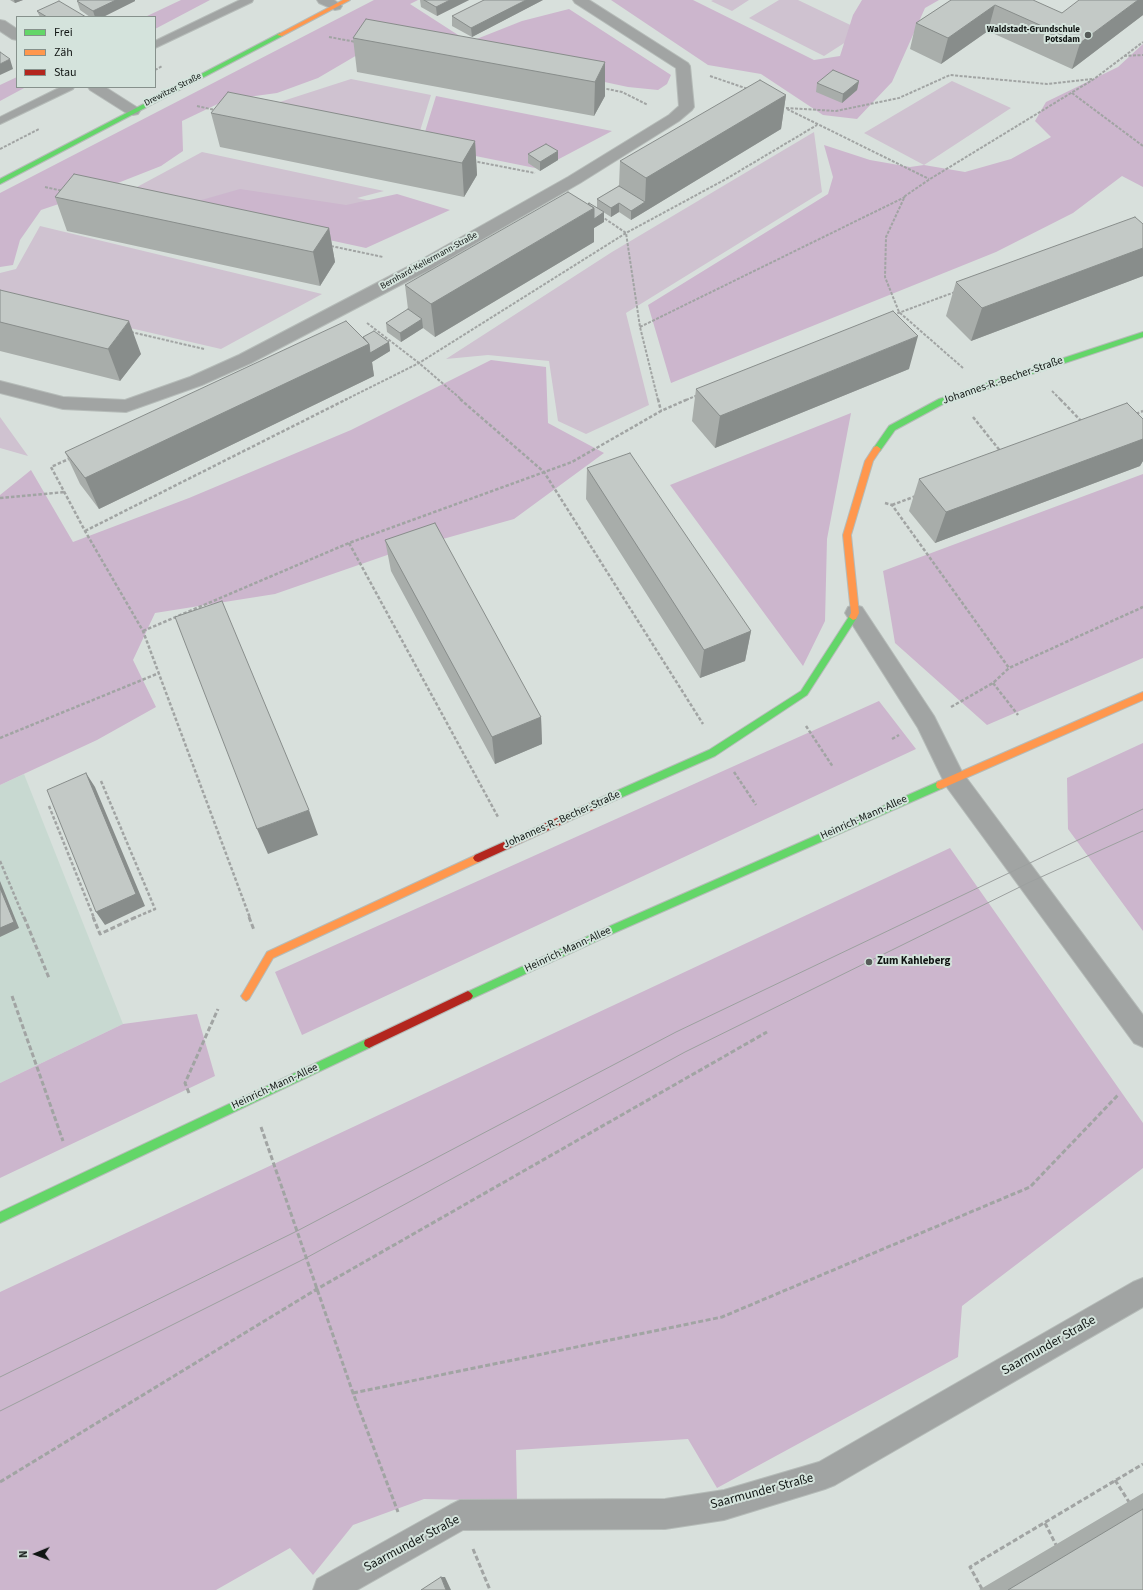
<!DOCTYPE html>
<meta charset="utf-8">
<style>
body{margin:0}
#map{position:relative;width:1143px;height:1590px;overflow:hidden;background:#d8e0dc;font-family:"Source Sans 3",sans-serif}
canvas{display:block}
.legend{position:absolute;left:16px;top:16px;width:140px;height:72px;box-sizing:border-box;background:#d4e3dc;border:1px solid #86918c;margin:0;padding:5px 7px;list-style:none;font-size:12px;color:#101513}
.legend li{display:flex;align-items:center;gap:8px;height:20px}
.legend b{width:20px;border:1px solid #86918c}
.north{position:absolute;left:16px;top:1534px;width:40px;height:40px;-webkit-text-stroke:3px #d4e3dc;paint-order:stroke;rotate:269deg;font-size:11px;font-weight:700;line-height:16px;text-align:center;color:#101513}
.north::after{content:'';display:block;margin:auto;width:14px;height:18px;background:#101513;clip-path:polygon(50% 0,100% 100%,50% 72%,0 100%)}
</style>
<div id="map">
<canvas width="1143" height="1590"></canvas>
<ul class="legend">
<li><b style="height:5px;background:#63d668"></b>Frei</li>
<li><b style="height:5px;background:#ff974d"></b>Zäh</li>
<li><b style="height:5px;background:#b3261e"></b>Stau</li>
</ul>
<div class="north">N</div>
</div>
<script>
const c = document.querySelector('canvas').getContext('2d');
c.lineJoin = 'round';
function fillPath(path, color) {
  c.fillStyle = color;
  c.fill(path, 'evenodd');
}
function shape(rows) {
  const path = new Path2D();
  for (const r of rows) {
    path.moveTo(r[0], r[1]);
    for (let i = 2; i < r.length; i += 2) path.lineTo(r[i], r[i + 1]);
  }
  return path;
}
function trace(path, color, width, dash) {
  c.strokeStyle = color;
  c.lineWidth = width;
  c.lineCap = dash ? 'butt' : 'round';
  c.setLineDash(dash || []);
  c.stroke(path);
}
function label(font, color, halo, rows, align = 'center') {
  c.font = font + ' "Source Sans 3",sans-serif';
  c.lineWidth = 4;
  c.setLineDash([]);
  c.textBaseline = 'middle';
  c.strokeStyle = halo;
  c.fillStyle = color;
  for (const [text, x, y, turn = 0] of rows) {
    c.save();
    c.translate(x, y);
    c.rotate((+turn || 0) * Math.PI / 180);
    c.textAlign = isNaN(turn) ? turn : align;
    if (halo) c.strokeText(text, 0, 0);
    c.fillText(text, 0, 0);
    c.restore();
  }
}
fillPath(shape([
 [24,774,123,1024,0,1083,0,785]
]), '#c8d9d1');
fillPath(shape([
 [713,0,749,0,732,11,711,1],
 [779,0,798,0,863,31,824,56,749,18],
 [351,79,431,95,416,144,252,111],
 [952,81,1011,108,924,165,864,133],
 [814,132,822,192,626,313,649,405,586,434,558,421,549,361,488,355,446,359,612,252],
 [202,152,384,191,357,198,380,203,328,230,124,194],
 [40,226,322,294,221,349,0,298,0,273,16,269],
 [0,417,28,456,0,448]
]), '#cfc2d0');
fillPath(shape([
 [181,0,210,0,155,29,155,17,145,17],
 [374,0,418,0,410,4,469,42,522,21,569,9,671,75,667,84,658,90,628,87,567,74,381,41,318,78,277,93,226,100,182,121,183,151,161,166,100,190,41,210,20,240,13,265,0,267,0,193],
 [611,0,693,0,814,60,840,56,853,15,862,0,939,0,925,8,892,82,857,119,823,115,761,74,708,65],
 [1143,44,1143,187,1122,176,1073,213,996,252,671,383,648,305,828,194,833,177,824,145,870,160,910,167,924,165,965,172,1011,159,1051,137,1035,121,1046,102,1118,67],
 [17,77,17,87,26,87,0,101,0,85],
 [436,96,612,131,540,169,421,145],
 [240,189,346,205,397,194,450,210,366,248,177,207],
 [491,360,546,367,548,423,604,453,514,519,393,553,275,594,155,613,133,660,156,707,97,740,0,785,0,495,31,470,73,542,189,498,351,430],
 [851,413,827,539,825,621,803,666,670,485],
 [1143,474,1143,658,987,725,895,643,883,571],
 [879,701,916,749,302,1035,275,972],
 [1143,743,1143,931,1068,829,1067,778],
 [950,848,1143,1123,1143,1168,962,1306,958,1357,717,1488,688,1439,516,1450,517,1501,424,1499,353,1525,313,1575,290,1548,216,1590,0,1590,0,1292],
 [197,1014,215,1076,0,1178,0,1083,123,1024]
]), '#ccb6cd');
const lane = shape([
 [240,0,253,0,252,2,155,48,155,41,240,0],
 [61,87,74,87,73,89,0,124,0,117,61,87]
]);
const street = shape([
 [317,0,334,0,342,6,340,9,335,10,319,3,317,0],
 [573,0,589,0,688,63,690,66,694,107,692,110,679,121,580,183,429,270,251,363,202,385,126,412,63,409,0,393,0,381,63,397,125,400,190,377,239,355,417,262,568,177,669,115,679,106,676,68,575,3,573,0],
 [0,20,5,21,17,29,17,40,12,39,0,31,0,20],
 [88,87,105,87,138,108,140,111,138,114,133,115,128,114,90,90,88,87],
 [855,605,862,607,934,716,962,772,1143,1015,1143,1047,1134,1043,946,786,918,728,845,613,848,607,855,605],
 [1143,1278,1143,1307,835,1485,825,1489,724,1520,665,1529,463,1530,357,1590,313,1590,317,1579,450,1505,460,1500,665,1499,724,1490,819,1462,1133,1282,1143,1278]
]);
const fast = shape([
 [280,33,283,35,282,36,0,184,0,179,280,33],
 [1143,332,1143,337,945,403,895,430,880,451,877,452,873,449,889,426,939,399,1143,332],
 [853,614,856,615,857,617,856,619,807,695,715,756,602,806,599,807,596,806,594,803,596,800,709,750,801,691,850,615,853,614],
 [940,781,943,782,944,785,943,788,614,933,471,999,468,1001,465,999,463,996,465,993,608,927,940,781],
 [369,1038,373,1040,374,1043,373,1046,0,1223,0,1212,369,1038]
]);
const slow = shape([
 [343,0,350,0,282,36,277,35,343,0],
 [877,446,881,449,873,461,851,535,859,613,856,619,853,620,849,617,851,613,843,535,865,461,874,447,877,446],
 [1143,692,1143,700,943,788,940,789,937,788,936,785,937,782,1143,692],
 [478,854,481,855,483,858,481,861,273,958,249,999,246,1001,243,999,241,996,243,993,267,952,478,854]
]);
const jam = shape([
 [599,799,602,800,604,803,602,806,481,861,478,862,475,861,473,858,475,855,599,799],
 [468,991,471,993,473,996,471,999,373,1046,369,1048,365,1046,364,1043,365,1040,468,991]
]);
trace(lane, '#b5bbb8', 2);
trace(street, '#b5bbb8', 2);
trace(fast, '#b5bbb8', 2);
trace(slow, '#b5bbb8', 2);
trace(jam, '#b5bbb8', 2);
trace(shape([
 [329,37,356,42],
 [1124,56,1143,55],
 [155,70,162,66],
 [710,76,748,89],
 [602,88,622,92,648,105],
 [1072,93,1143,146],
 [197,106,215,110],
 [786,108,836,111,899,98,950,75,1047,84,1092,79],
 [787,109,929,179],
 [0,149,39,129],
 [473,161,535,173],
 [45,187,63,191],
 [601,216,626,233,640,327,658,400],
 [331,246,383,257],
 [893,315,955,292],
 [367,323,419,363,462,400],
 [640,327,905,197],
 [131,332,204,349],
 [963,368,899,312,885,277,886,237,905,196,930,179,1094,79,1143,42],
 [1052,391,1061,400],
 [345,400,419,363,626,233,726,179,817,125],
 [686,400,698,395]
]), '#a1a4a3', 2, [3, 1.5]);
trace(shape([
 [460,399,544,472,703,724],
 [658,399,661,411],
 [1060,399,1082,422],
 [1136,414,1143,411],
 [973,417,1001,452],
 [71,458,51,467,85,531,143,631,250,918],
 [0,498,65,492],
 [885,503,892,505,1009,668],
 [892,505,916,496],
 [85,531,347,399],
 [349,543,498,817],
 [143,631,349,543,572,462,661,411,688,399],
 [993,683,1018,715],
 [951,707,993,683,1009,668,1143,607],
 [806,726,833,767],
 [0,738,159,673],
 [892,739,899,735],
 [734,772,756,805],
 [101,781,155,909,134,918],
 [49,806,94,918],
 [0,861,24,918]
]), '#a1a4a3', 2.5, [3.5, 2]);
trace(shape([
 [24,917,49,978],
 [93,917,100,934,136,917],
 [249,917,254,930],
 [12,996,63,1141],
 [189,1093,185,1083,218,1009],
 [261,1127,353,1393,398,1512],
 [353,1393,722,1317,1030,1187,1118,1095],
 [1115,1480,1129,1502],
 [0,1482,317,1289,767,1032],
 [1045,1523,1056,1545],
 [473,1549,490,1590],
 [982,1589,970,1567,1143,1464]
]), '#a1a4a3', 3, [5, 2.5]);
fillPath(lane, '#a1a4a3');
fillPath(street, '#a1a4a3');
fillPath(fast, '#63d668');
fillPath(slow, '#ff974d');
fillPath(jam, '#b3261e');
trace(shape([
 [0,1377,297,1231,676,1032,1143,809],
 [0,1411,306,1258,685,1052,1030,882,1143,831]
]), '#9ca09f', 1);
fillPath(shape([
 [10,0,23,0,15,3],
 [79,0,135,0,135,1,103,17,90,17,80,10,77,1],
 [420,0,469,0,437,16,421,7],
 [543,0,472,37,452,26,452,16],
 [951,0,1062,13,1143,0,1143,15,1072,69,988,31,941,64,910,49,916,23],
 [37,11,86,17,40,17],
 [353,38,605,62,605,96,594,116,357,72],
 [859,81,857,90,842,103,816,92,817,83],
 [786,95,781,129,631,220,619,212,611,217,597,208,597,199,619,186,620,161],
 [211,113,475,141,477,175,464,197,220,147],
 [528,154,558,160,540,171,528,163],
 [55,197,329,228,335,262,320,286,67,231],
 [604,222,594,228,594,242,435,337,423,328,401,342,387,332,386,323,408,309,405,285],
 [1143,224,1143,276,971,341,946,316,956,282],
 [0,290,141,354,120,381,0,351],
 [363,337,389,342,390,351,372,362,374,376,99,509,80,484,65,452],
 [909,369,715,448,692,421,696,389],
 [1143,419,1143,461,1140,466,935,543,909,511,919,479],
 [587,468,751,631,745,661,700,678,586,499],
 [385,540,541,717,542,744,495,764,391,571],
 [1143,1493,1143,1590,979,1590]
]), '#a8adaa');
fillPath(shape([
 [14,0,23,0,15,3],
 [116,0,135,0,135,1,103,17,95,17,93,11],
 [450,0,469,0,437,16,436,7],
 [526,0,543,0,472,37,471,28],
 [1138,0,1143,0,1143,15,1072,69,1080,43],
 [995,5,988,31,941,64,948,38],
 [10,59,13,69,0,75,0,64],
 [605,62,605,96,594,116,595,82],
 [859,81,857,90,842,103,843,94],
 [786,95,781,129,631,220,631,211,645,202,646,178],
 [475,141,477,175,464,197,462,163],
 [558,151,558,160,540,171,540,162],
 [619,203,619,212,611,217,611,208],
 [594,208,604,212,604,222,594,228,594,242,435,337,431,304],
 [329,228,335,262,320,286,313,252],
 [1143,248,1143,276,971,341,982,308],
 [422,319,423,328,401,342,400,333],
 [129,321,141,354,120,381,108,349],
 [918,336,909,369,715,448,720,416],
 [389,342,390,351,372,362,374,376,99,509,85,478,369,344],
 [1143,439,1143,461,1140,466,935,543,946,512],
 [751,631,745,661,700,678,704,650],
 [541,717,542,744,495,764,492,737],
 [86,773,95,787,145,906,105,925,96,912],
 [309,810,318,835,268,854,257,829],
 [0,881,19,928,0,937],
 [441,1577,445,1577,451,1590,446,1590]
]), '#888d8b');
const building = shape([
 [79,0,116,0,93,11,77,1,79,0],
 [424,0,450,0,436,7,424,0],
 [484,0,526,0,471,28,452,16,484,0],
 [951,0,1033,0,1062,13,1079,0,1138,0,1080,43,995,5,948,38,916,23,951,0],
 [59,1,86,17,47,17,37,11,59,1],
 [366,19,605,62,595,82,353,38,366,19],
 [0,52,10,59,0,64,0,52],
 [833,70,859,81,843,94,817,83,833,70],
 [760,80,786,95,646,178,620,161,760,80],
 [228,92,475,141,462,163,211,113,228,92],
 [546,144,558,151,540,162,528,154,546,144],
 [74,174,329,228,313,252,55,197,74,174],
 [619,186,645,202,631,211,619,203,611,208,597,199,619,186],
 [568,192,594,208,431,304,405,285,568,192],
 [589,203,604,212,594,219,594,208,588,204,589,203],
 [1135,217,1143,224,1143,248,982,308,956,282,1135,217],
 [0,290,129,321,108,349,0,322,0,290],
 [408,309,422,319,400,333,386,323,408,309],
 [893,311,918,336,720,416,696,389,893,311],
 [346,321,369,344,85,478,65,452,346,321],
 [374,331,389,342,370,353,369,344,363,337,374,331],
 [1127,403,1143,419,1143,439,946,512,919,479,1127,403],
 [630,453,751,631,704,650,587,468,630,453],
 [435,523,541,717,492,737,385,540,435,523],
 [222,601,309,810,257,829,175,617,222,601],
 [86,773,136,894,96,912,47,790,86,773],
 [0,888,14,922,0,928,0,888],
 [1143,1509,1143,1590,1008,1590,1143,1509],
 [441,1577,446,1590,421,1590,441,1577]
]);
fillPath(building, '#c3c9c6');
trace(building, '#888d8b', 1);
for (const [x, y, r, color] of [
 [1088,35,4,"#565c59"],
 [869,962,4,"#565c59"]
]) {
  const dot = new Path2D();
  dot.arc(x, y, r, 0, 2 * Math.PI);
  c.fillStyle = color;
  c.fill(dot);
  trace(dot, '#d4e3dc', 1.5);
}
label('bold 9px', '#101513', '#d4e3dc', [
 ["Waldstadt-Grundschule",1080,30],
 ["Potsdam",1080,40]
], 'right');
label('9px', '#101513', '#d4e3dc', [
 ["Drewitzer Straße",173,90,-27],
 ["Bernhard-Kellermann-Straße",429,261,-29]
]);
label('11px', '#101513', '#d4e3dc', [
 ["Johannes-R.-Becher-Straße",1003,381,-19],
 ["Heinrich-Mann-Allee",864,818,-24],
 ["Johannes-R.-Becher-Straße",562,820,-24],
 ["Heinrich-Mann-Allee",568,950,-25],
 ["Heinrich-Mann-Allee",275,1087,-25]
]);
label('bold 11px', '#101513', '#d4e3dc', [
 ["Zum Kahleberg",877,962]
], 'left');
label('13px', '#101513', '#d4e3dc', [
 ["Saarmunder Straße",1049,1346,-30],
 ["Saarmunder Straße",762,1492,-15],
 ["Saarmunder Straße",412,1544,-28]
]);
</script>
